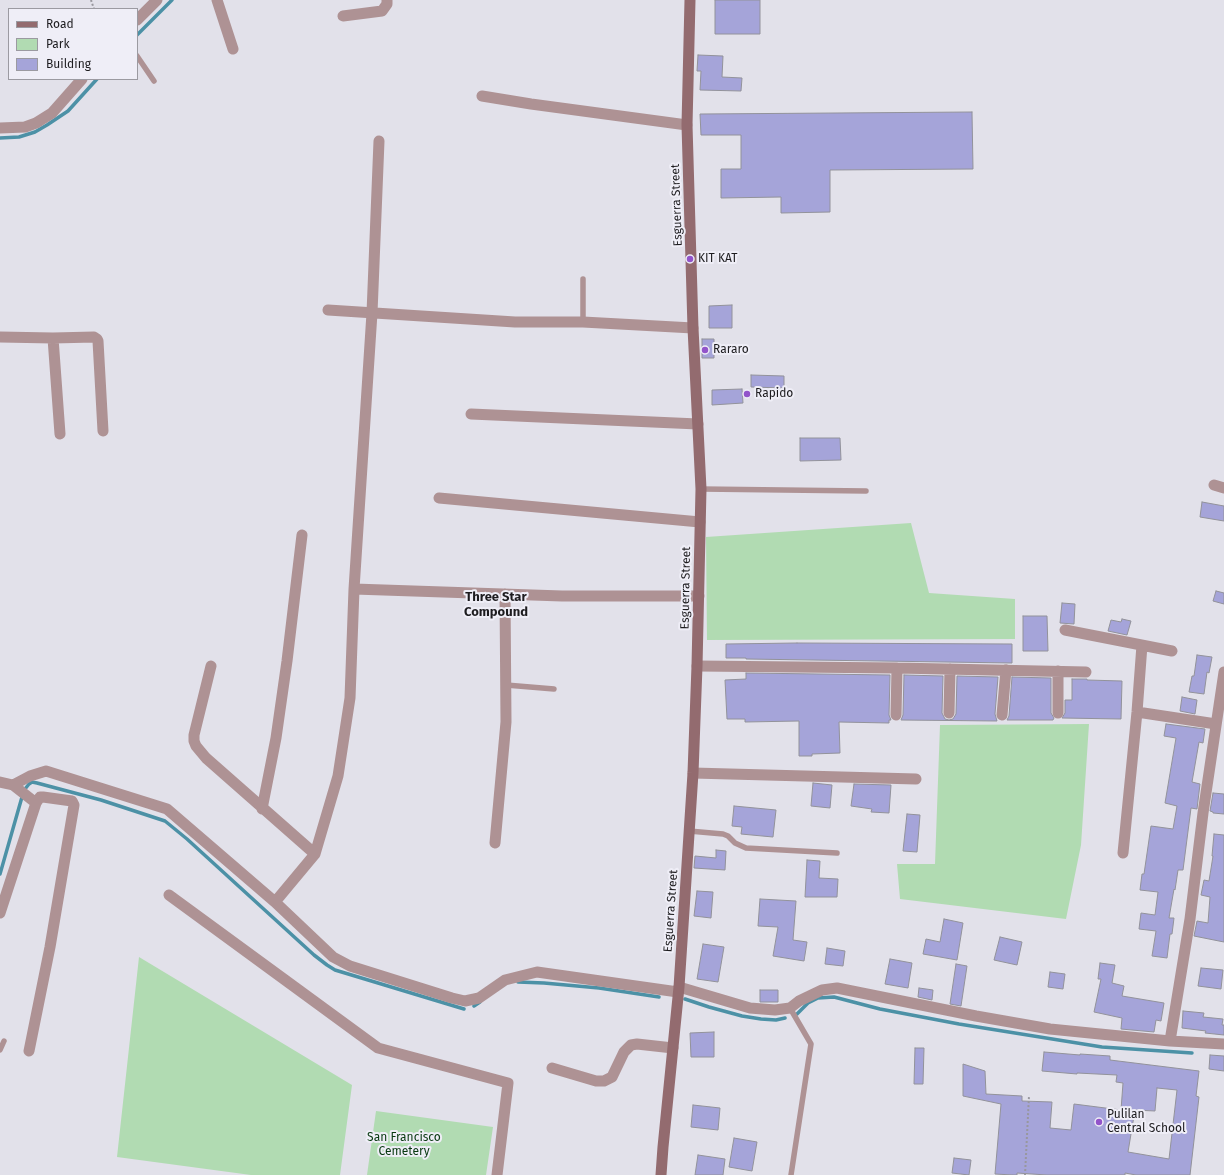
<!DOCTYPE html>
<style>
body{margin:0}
#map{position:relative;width:1224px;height:1175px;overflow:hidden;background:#e2e1ea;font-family:"Fira Sans",sans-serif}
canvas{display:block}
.legend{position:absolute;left:8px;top:8px;width:130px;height:72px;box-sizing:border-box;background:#efeef7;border:1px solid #9b9aa1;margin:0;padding:5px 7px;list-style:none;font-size:12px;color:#1d1c1f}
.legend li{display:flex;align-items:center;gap:8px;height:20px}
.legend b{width:20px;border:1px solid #9b9aa1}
</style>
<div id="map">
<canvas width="1224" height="1175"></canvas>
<ul class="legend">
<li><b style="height:5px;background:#936b6f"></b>Road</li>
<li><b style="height:11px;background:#b1dbb2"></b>Park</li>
<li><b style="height:11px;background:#a5a4d9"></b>Building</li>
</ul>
</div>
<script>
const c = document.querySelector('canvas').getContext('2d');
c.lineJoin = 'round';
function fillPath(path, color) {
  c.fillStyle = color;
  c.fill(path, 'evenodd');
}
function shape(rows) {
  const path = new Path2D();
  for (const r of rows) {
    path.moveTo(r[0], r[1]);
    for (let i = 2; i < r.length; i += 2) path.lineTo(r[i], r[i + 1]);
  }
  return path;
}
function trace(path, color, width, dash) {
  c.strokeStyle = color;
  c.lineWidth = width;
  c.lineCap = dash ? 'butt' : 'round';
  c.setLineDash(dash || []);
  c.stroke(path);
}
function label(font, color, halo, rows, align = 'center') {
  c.font = font + ' "Fira Sans",sans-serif';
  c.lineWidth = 4;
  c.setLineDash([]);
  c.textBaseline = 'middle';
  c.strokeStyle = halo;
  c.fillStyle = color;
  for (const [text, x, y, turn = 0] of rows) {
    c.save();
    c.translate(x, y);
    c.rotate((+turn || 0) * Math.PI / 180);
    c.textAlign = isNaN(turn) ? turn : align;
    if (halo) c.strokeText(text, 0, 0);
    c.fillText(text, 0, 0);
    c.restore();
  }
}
fillPath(shape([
 [911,523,929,593,1015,599,1015,639,707,640,706,537],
 [1089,724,1081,845,1066,919,900,899,897,864,935,864,940,725],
 [139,957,352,1085,340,1175,251,1175,117,1157],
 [376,1111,493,1127,486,1175,367,1175]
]), '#b1dbb2');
trace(shape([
 [137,35,172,0],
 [0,138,19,137,35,132,47,125,68,111,97,79],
 [25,789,29,784,32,782,37,783,101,800,165,821,187,839,314,955,327,965,335,970,464,1009],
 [0,874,22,797],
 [518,982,544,983,599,988,659,997],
 [685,999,709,1007,742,1016,761,1019,776,1020,785,1018],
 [474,1006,480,1002],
 [797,1014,808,1003,818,998,834,997,880,1009,959,1024,1102,1047,1192,1053]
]), '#4c91a6', 3.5);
const building = shape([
 [715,0,760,0,760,34,715,34,715,0],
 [698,55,723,56,722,77,742,78,741,91,700,90,701,71,697,71,698,55],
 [972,112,973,169,830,170,830,212,781,213,781,197,721,198,721,169,741,169,741,135,701,135,700,114,972,112],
 [732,305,732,328,709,328,709,306,732,305],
 [702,339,714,339,714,358,702,358,702,339],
 [751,375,784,376,784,388,751,387,751,375],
 [742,389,743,403,712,405,712,390,742,389],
 [800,438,840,438,841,460,800,461,800,438],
 [1202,502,1224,506,1224,521,1200,517,1202,502],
 [1216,591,1224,593,1224,604,1213,601,1216,591],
 [1062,603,1075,604,1074,624,1060,623,1062,603],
 [1023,616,1047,616,1048,651,1023,651,1023,616],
 [1122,619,1131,621,1127,635,1108,631,1111,620,1121,622,1122,619],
 [797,643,1012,644,1012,663,746,659,746,658,726,658,726,644,797,643],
 [1197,655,1212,657,1209,673,1207,672,1204,694,1189,692,1192,676,1194,676,1197,655],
 [746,673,890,675,889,715,891,720,889,720,889,723,839,722,840,753,812,754,812,756,799,756,799,721,745,722,745,719,727,719,725,680,746,679,746,673],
 [904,675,943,676,942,713,945,719,949,720,953,719,956,714,957,676,998,677,995,714,997,721,901,720,903,715,904,675],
 [1012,677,1051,678,1051,713,1054,718,1053,720,1007,720,1009,716,1012,677],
 [1072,679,1087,679,1087,680,1122,681,1121,719,1062,718,1065,713,1065,700,1072,700,1072,679],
 [1182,697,1197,700,1195,714,1180,711,1182,697],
 [1166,724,1205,729,1203,743,1199,742,1192,782,1200,784,1197,809,1191,808,1183,870,1178,870,1175,890,1174,889,1169,918,1174,918,1172,934,1170,934,1167,958,1152,956,1156,931,1139,929,1141,913,1155,915,1158,892,1140,890,1142,874,1144,874,1151,826,1173,829,1177,806,1165,803,1176,738,1164,736,1166,724],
 [813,783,832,785,830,808,811,806,813,783],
 [854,784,891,785,889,813,871,812,872,809,851,806,854,784],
 [1213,793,1224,794,1224,814,1213,813,1213,812,1210,811,1213,793],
 [734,806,776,810,773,837,741,834,742,827,732,826,734,806],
 [907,814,920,815,917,852,903,851,907,814],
 [1214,834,1224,835,1224,942,1194,936,1197,921,1208,923,1210,897,1201,895,1204,880,1209,881,1213,856,1212,856,1214,834],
 [716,850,726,851,725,870,694,868,695,856,716,858,716,850],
 [807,860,820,861,819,878,838,879,837,897,805,897,807,860],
 [697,891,713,892,711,918,694,916,697,891],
 [760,899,796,901,793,940,807,942,804,961,773,956,778,927,758,926,760,899],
 [944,919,963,923,957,960,923,954,926,939,940,942,944,919],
 [1000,937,1022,942,1017,965,994,960,1000,937],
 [703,944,724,947,718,982,697,979,703,944],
 [827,948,845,951,843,966,825,964,827,948],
 [890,959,912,963,908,988,885,984,890,959],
 [1100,963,1115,965,1112,983,1124,986,1122,996,1164,1003,1161,1021,1156,1020,1154,1032,1121,1029,1122,1018,1094,1012,1101,979,1098,979,1100,963],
 [956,964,967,966,961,1006,950,1004,956,964],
 [1201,968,1223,970,1221,989,1198,986,1201,968],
 [1050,972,1065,974,1063,989,1048,987,1050,972],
 [919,988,933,990,932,1000,918,997,919,988],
 [760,990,778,990,778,1002,760,1002,760,990],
 [1183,1011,1204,1013,1203,1017,1223,1019,1222,1025,1224,1025,1224,1035,1205,1033,1206,1031,1182,1028,1183,1011],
 [714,1032,714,1057,691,1057,690,1033,714,1032],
 [915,1048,924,1048,923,1084,914,1084,915,1048],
 [1044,1052,1080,1055,1080,1054,1110,1056,1110,1060,1199,1071,1196,1096,1199,1097,1190,1175,1136,1175,1125,1173,1125,1175,1047,1175,1017,1173,1017,1175,1013,1175,995,1174,1001,1104,963,1096,963,1064,985,1071,986,1094,1022,1096,1022,1101,1052,1102,1050,1128,1071,1130,1074,1104,1121,1110,1123,1083,1116,1082,1117,1075,1077,1073,1077,1074,1042,1071,1044,1052],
 [1157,1088,1177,1090,1169,1159,1128,1152,1135,1110,1155,1111,1157,1088],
 [1210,1055,1224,1056,1224,1071,1209,1069,1210,1055],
 [693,1105,720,1108,718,1130,691,1127,693,1105],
 [734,1138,757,1142,752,1171,729,1167,734,1138],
 [698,1155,725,1159,723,1175,695,1175,698,1155],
 [954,1158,971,1160,969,1175,952,1173,954,1158]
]);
fillPath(building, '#a5a4d9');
trace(building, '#92929a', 1);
trace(shape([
 [91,0,94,9],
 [1025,1175,1029,1096]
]), '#98979e', 2, [2, 2]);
trace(shape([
 [137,56,154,81],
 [583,322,583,279],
 [701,489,866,491],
 [506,685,554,689],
 [689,831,723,834,728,836,735,843,746,848,837,853],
 [790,1008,811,1044,791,1175],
 [0,1050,4,1041]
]), '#ae9294', 5.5);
trace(shape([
 [217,0,233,49],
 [343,16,382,11,387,4,387,0],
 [137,20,157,0],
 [482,96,531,104,687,125],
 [0,128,25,127,36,123,52,113,82,79],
 [328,310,515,322,583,322,693,328],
 [0,337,53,338,94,337,97,339,98,341,103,431],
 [53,338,60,434],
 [471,414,698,424],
 [1214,485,1224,488],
 [439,498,700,522],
 [354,589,562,596,699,596],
 [1065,630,1172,651],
 [211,666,194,735,194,741,196,746,206,758,315,854],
 [697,666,897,668,1086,672],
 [1137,712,1216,724],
 [949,713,950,669],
 [1058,713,1058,671],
 [896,715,897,668],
 [1002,715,1006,670],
 [693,773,916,779],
 [0,782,13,785,36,803],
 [13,785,30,776,46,771,167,809,275,902,333,957,350,966,452,998,465,1001,479,998,505,980,537,972,678,992],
 [262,809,276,738,287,661,302,535],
 [495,843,506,722,505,594],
 [1123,853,1137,712,1142,645],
 [169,895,378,1048,508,1083,497,1175],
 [275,902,315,854,338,776,350,698,354,589,372,313,379,141],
 [0,913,36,803,40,797,43,797,72,801,74,805,50,947,29,1051],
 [679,987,750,1008,775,1010,790,1008,799,1001,822,990,837,988,976,1016,1050,1029,1170,1041,1224,1044],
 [1170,1041,1190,919,1203,813,1224,672],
 [552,1068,596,1081,604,1081,612,1077,624,1052,631,1045,637,1044,673,1048]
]), '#ae9294', 11);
trace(shape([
 [661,1175,663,1147,679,987,693,773,697,666,701,489,693,328,687,125,690,0]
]), '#936b6f', 11);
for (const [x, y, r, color] of [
 [690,259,4,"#9254ca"],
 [705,350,4,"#9254ca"],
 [747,394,4,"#9254ca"],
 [1099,1122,4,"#9254ca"]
]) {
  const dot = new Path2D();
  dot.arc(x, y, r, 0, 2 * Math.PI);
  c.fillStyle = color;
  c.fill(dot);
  trace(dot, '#efeef7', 1.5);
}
label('12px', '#1d1c1f', '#efeef7', [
 ["Esguerra Street",677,205,-92],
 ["Esguerra Street",686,588,-89],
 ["Esguerra Street",671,911,-86]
]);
label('12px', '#1d1c1f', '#efeef7', [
 ["KIT KAT",698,259],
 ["Rararo",713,350],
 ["Rapido",755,394],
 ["Pulilan",1107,1115],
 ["Central School",1107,1129]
], 'left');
label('12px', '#083910', '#efeef7', [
 ["San Francisco",404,1138],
 ["Cemetery",404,1152]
]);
label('bold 13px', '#1d1c1f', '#efeef7', [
 ["Three Star",496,597],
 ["Compound",496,612]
]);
</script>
